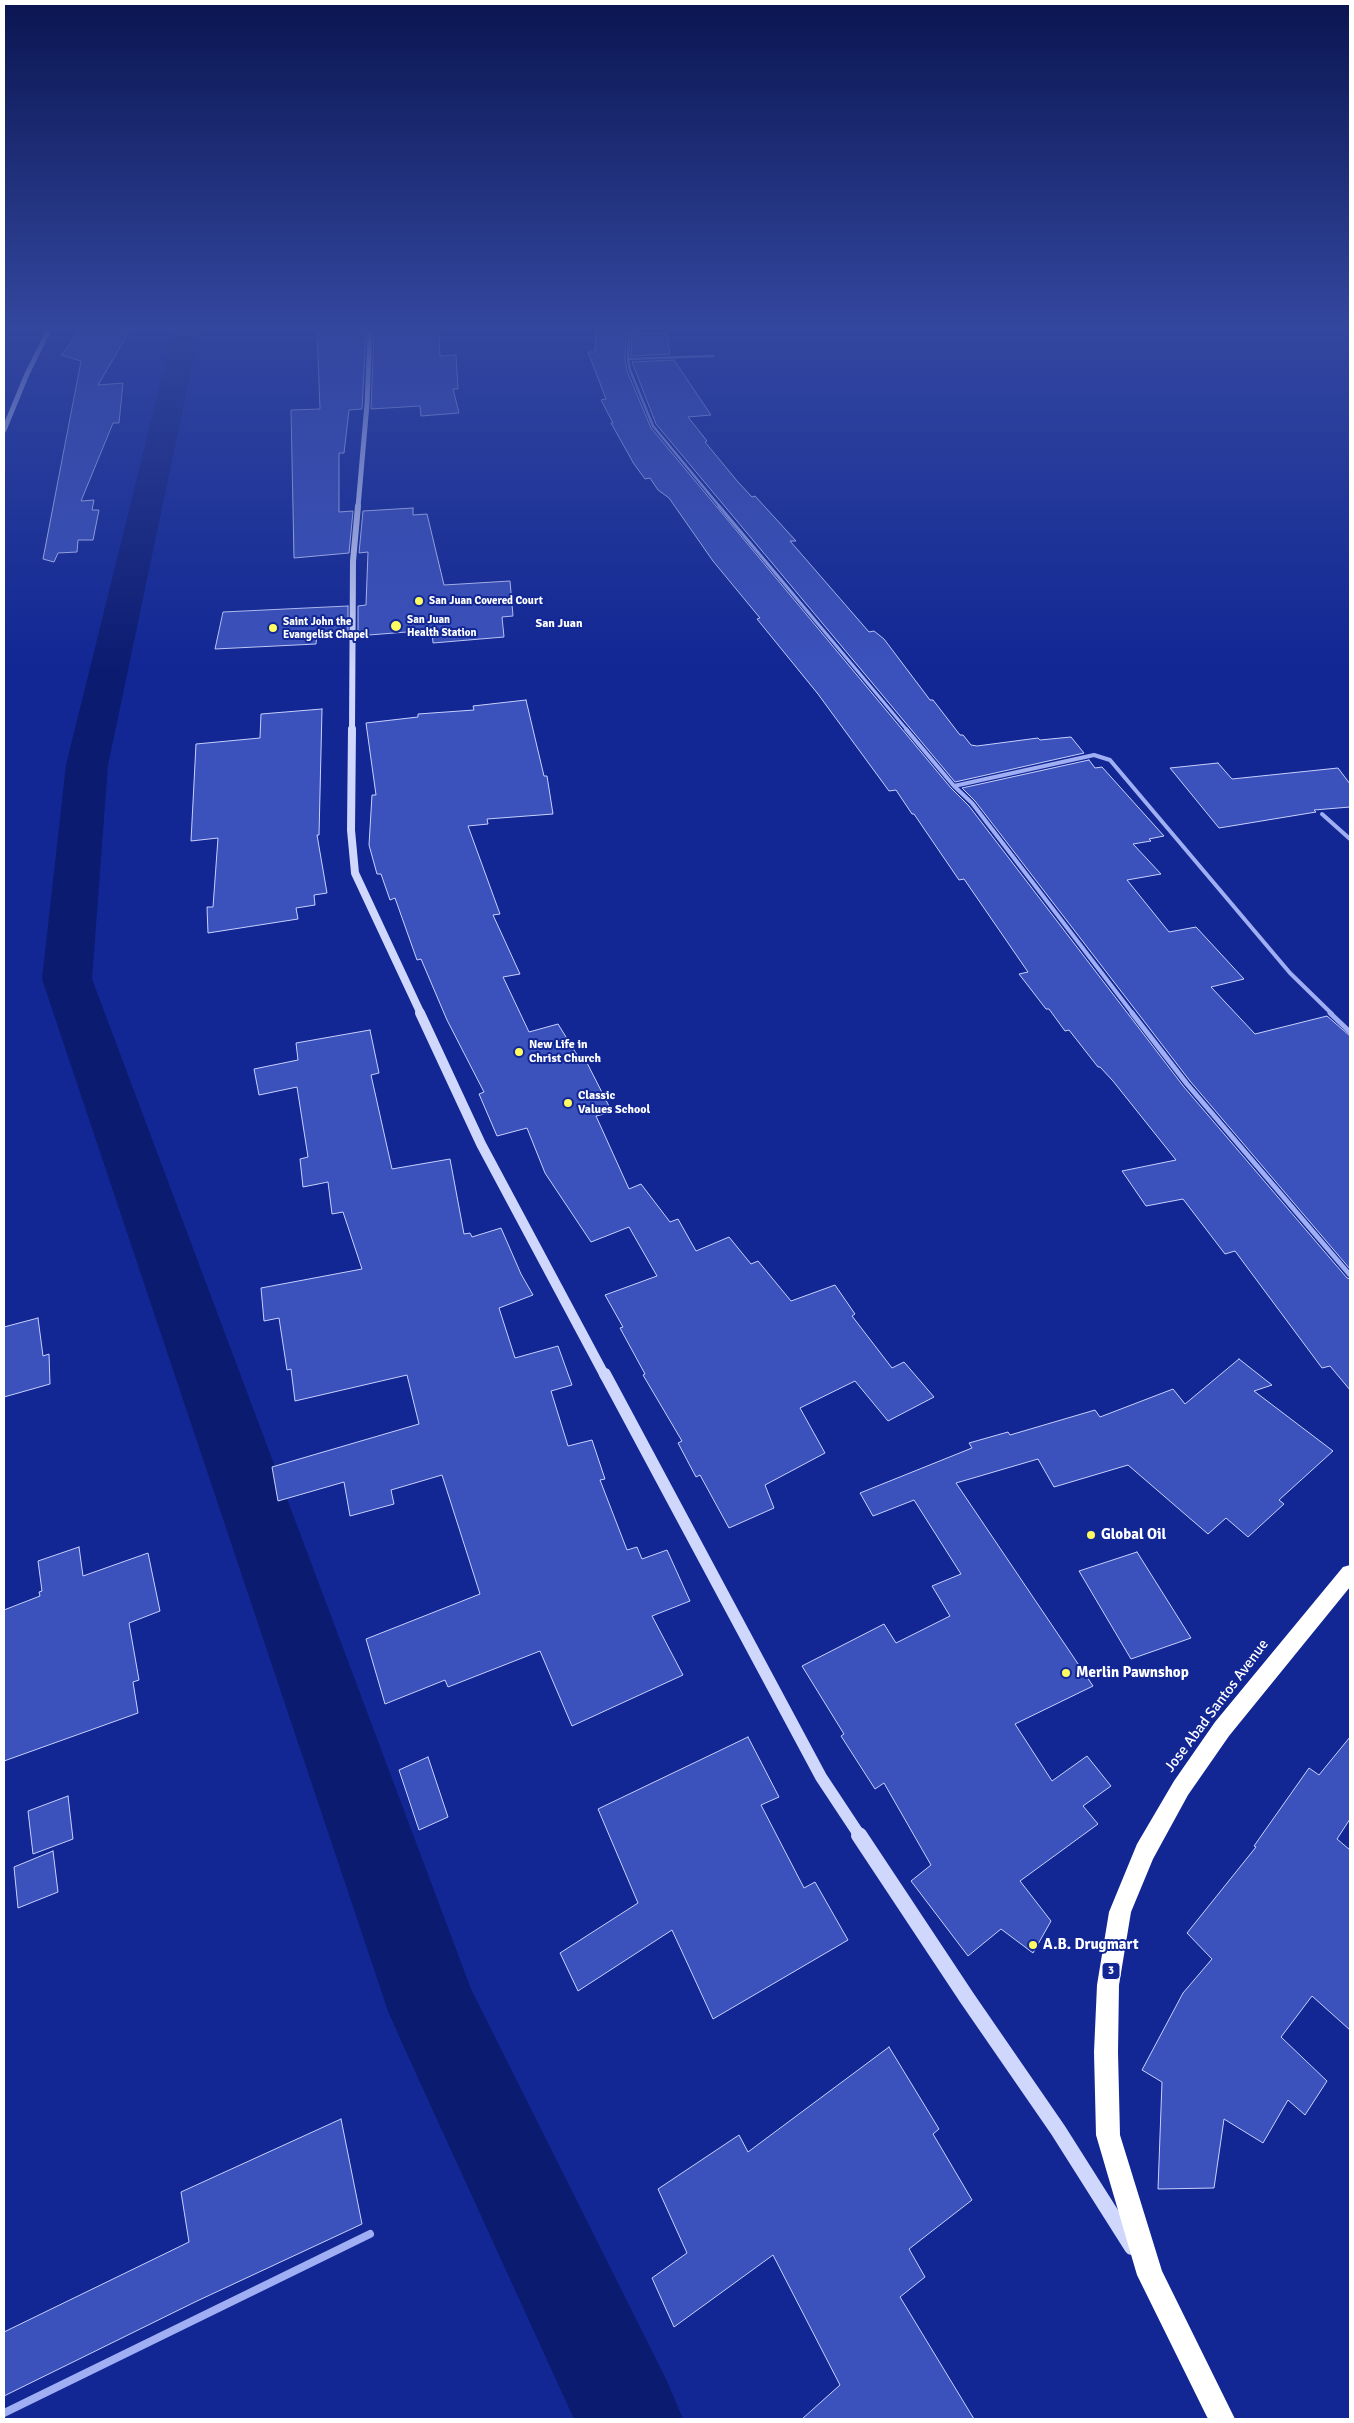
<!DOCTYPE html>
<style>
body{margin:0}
#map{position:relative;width:1354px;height:2423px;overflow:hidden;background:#122794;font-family:Signika,sans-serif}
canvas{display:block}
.frame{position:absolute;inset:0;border:5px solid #fff;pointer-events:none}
</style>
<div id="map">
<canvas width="1354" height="2423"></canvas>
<div class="frame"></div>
</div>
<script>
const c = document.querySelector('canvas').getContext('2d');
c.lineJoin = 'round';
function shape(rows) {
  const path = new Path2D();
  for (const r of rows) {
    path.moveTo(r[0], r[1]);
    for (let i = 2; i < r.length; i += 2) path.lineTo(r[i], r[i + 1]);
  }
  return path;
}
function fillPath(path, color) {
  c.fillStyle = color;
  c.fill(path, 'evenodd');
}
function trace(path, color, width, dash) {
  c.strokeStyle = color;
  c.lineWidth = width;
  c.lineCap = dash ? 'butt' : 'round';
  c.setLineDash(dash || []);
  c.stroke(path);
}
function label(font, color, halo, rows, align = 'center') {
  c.font = font + ' Signika,sans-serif';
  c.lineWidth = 4;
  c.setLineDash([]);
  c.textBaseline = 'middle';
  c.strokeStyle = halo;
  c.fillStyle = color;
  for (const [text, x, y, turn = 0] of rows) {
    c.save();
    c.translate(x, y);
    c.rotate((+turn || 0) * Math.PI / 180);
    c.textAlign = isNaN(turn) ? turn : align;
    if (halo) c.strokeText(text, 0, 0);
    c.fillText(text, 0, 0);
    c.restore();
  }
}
fillPath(shape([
 [173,332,199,332,108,765,92,979,471,1989,667,2381,683,2419,574,2419,402,2043,388,2011,42,979,66,765,173,332]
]), '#0b1b70');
const building = shape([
 [80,332,129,332,98,385,123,383,119,423,113,423,81,501,94,500,92,510,99,510,93,540,78,540,77,552,58,553,54,562,43,559,81,361,61,355,80,332],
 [317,332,366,332,362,409,349,410,344,453,339,453,339,512,353,511,349,553,294,558,291,410,320,409,317,332],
 [374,332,439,332,440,356,456,355,458,389,453,389,459,413,421,416,420,406,371,409,374,332],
 [596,332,626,332,625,359,627,371,651,428,951,788,969,806,1184,1087,1347,1278,1350,1279,1350,1390,1330,1366,1322,1368,1235,1251,1225,1254,1183,1199,1146,1206,1122,1171,1176,1160,1113,1081,1100,1067,1098,1067,1069,1030,1065,1031,1049,1009,1046,1009,1019,974,1028,972,964,879,959,880,914,814,912,814,896,790,889,791,818,694,757,619,760,618,713,561,669,498,658,490,650,478,645,479,634,464,611,423,613,423,601,400,606,399,588,352,595,352,596,332],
 [632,332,667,334,670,354,631,356,632,332],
 [674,360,711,415,688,417,707,441,705,442,738,482,752,497,755,496,796,541,790,541,869,632,874,631,884,639,930,700,933,700,960,735,963,735,971,745,977,746,1038,738,1040,740,1071,737,1084,753,955,782,656,424,632,362,674,360],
 [413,508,413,515,427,514,444,585,510,581,513,616,502,617,504,637,433,643,432,630,369,635,368,631,358,631,358,606,366,605,368,552,359,553,363,511,413,508],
 [348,606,348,632,317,633,316,644,215,649,223,612,348,606],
 [526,700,544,776,547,776,553,814,487,819,488,824,468,826,500,914,493,915,520,974,503,977,529,1032,558,1024,579,1058,584,1057,612,1112,596,1116,629,1189,641,1184,670,1222,678,1219,696,1251,729,1237,751,1264,758,1261,791,1301,835,1285,855,1314,852,1316,892,1368,904,1362,934,1397,888,1421,855,1381,800,1408,825,1453,765,1485,774,1508,729,1528,700,1475,696,1477,678,1443,682,1441,643,1375,645,1374,620,1328,623,1327,605,1295,657,1276,629,1227,591,1242,545,1173,527,1128,497,1136,479,1094,484,1092,447,1020,421,959,417,960,395,898,390,900,381,874,377,874,369,845,372,795,376,795,366,723,418,717,418,714,474,710,473,706,526,700],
 [322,709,319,835,317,835,327,893,314,895,315,905,296,908,298,919,208,933,207,907,213,907,218,838,191,841,196,744,260,738,261,714,322,709],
 [1089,760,1095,768,1102,767,1164,836,1149,839,1151,841,1133,844,1161,874,1127,880,1169,932,1196,927,1244,979,1211,987,1255,1034,1327,1016,1350,1036,1350,1269,1190,1081,975,801,962,788,1089,760],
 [1218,763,1232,779,1338,768,1350,784,1350,807,1314,810,1316,812,1219,828,1170,768,1218,763],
 [370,1030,379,1073,371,1075,392,1169,450,1159,464,1234,470,1233,472,1237,501,1228,521,1274,533,1295,499,1308,515,1358,558,1346,572,1385,551,1391,568,1446,592,1440,605,1479,600,1480,627,1550,637,1547,642,1559,667,1550,690,1601,652,1616,683,1675,572,1726,540,1651,448,1687,445,1680,385,1704,366,1639,480,1594,442,1475,391,1490,394,1504,350,1516,344,1482,278,1501,272,1467,419,1424,407,1375,295,1401,291,1369,287,1370,279,1318,264,1321,261,1288,362,1269,343,1212,332,1214,328,1182,303,1187,300,1159,308,1157,297,1087,259,1095,254,1069,298,1060,296,1043,370,1030],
 [38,1318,43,1356,49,1354,50,1384,4,1397,4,1327,38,1318],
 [1239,1359,1272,1385,1254,1391,1333,1451,1279,1500,1284,1504,1248,1537,1226,1518,1208,1534,1128,1465,1054,1487,1038,1459,956,1483,1093,1686,1015,1724,1052,1781,1087,1756,1111,1786,1083,1806,1098,1824,1020,1881,1051,1921,1033,1953,1001,1929,968,1956,911,1881,931,1865,884,1783,875,1789,841,1736,844,1734,802,1666,884,1624,896,1643,950,1616,932,1586,961,1574,914,1500,873,1516,860,1493,972,1448,969,1443,1008,1432,1010,1435,1095,1410,1100,1417,1173,1389,1185,1404,1239,1359],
 [79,1547,83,1576,148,1553,160,1611,129,1623,139,1680,133,1682,138,1713,4,1761,4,1610,40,1596,39,1592,42,1591,38,1561,79,1547],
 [1137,1552,1191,1638,1131,1659,1079,1571,1137,1552],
 [748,1737,779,1797,761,1805,804,1888,815,1882,848,1940,713,2019,672,1930,578,1991,560,1953,638,1903,598,1809,748,1737],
 [1350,1737,1350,1819,1337,1839,1350,1850,1350,2030,1312,1996,1281,2037,1327,2081,1305,2115,1288,2100,1263,2143,1224,2119,1214,2188,1158,2189,1162,2082,1142,2070,1183,1993,1212,1959,1187,1933,1256,1847,1254,1846,1309,1768,1319,1775,1350,1737],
 [428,1757,448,1817,419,1830,399,1770,428,1757],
 [68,1796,73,1839,33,1854,28,1811,68,1796],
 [53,1851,58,1892,18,1908,14,1867,53,1851],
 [889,2047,939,2129,933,2134,972,2200,909,2249,925,2277,900,2297,974,2419,802,2419,840,2385,773,2255,674,2327,652,2278,687,2253,658,2189,739,2135,748,2152,889,2047],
 [341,2119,362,2224,197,2301,4,2396,4,2332,189,2242,181,2192,341,2119]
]);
fillPath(building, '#3b51bc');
trace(building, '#c8d1fd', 1);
trace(shape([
 [629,332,628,359,630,370,653,426,720,507],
 [628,359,713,356]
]), '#a0aff3', 2.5);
trace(shape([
 [719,506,907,730]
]), '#a0aff3', 3);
trace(shape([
 [906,729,954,786,972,803,1133,1014],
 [954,786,1094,755,1110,760,1290,973,1332,1014],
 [1322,814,1350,839]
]), '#a0aff3', 4);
trace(shape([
 [1132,1013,1187,1084,1350,1275],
 [1330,1013,1350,1032]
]), '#a0aff3', 5);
trace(shape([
 [4,2413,370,2234]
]), '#a0aff3', 8);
trace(shape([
 [4,430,27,374,48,332],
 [358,507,367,404,370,332]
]), '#cfd7fc', 5);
trace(shape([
 [352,730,353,561,358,506]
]), '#cfd7fc', 6);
trace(shape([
 [352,729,351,830,355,873,421,1014]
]), '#cfd7fc', 8);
trace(shape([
 [420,1013,481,1144,605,1376]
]), '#cfd7fc', 10);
trace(shape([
 [605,1374,821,1777,860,1836]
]), '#cfd7fc', 12);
trace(shape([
 [859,1835,967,1998,1058,2130,1132,2247]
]), '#cfd7fc', 16);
fillPath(shape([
 [1350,1565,1350,1587,1229,1736,1188,1795,1153,1859,1131,1912,1119,1985,1118,2052,1120,2135,1162,2271,1235,2419,1208,2419,1137,2275,1096,2135,1094,2052,1097,1985,1109,1912,1137,1844,1174,1781,1215,1722,1343,1567,1350,1565]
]), '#fff');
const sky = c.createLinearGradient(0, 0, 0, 671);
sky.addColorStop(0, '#0a1551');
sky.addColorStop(0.49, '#33479f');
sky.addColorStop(1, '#33479f00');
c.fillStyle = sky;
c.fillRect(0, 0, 1354, 671);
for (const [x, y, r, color] of [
 [419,601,5,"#fffc62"],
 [396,626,6,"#fffc62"],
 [273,628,5,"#fffc62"],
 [519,1052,5,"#fffc62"],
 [568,1103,5,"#fffc62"],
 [1091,1535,5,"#fffc62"],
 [1066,1673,5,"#fffc62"],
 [1033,1945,5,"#fffc62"]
]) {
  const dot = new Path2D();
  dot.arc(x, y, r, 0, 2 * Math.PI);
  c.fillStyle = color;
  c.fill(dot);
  trace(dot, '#122794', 2);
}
label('bold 11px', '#fff', '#122794', [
 ["San Juan Covered Court",429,601],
 ["San Juan",407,620],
 ["Health Station",407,633],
 ["Saint John the",283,622],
 ["Evangelist Chapel",283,635]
], 'left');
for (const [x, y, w] of [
 [1111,1971,18]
]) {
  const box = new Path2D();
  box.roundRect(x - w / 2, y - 8.5, w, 17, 4);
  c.fillStyle = '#122794';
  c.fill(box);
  trace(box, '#fff', 1);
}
label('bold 11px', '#fff', null, [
 ["3",1111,1971]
]);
label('bold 12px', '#fff', '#122794', [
 ["San Juan",559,624]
]);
label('bold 12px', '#fff', '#122794', [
 ["New Life in",529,1045],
 ["Christ Church",529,1059],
 ["Classic",578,1096],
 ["Values School",578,1110]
], 'left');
label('bold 15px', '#fff', '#122794', [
 ["Global Oil",1101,1535],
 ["Merlin Pawnshop",1076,1673],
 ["A.B. Drugmart",1043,1945]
], 'left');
label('15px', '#fff', '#122794', [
 ["Jose Abad Santos Avenue",1217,1706,-53]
]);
</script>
